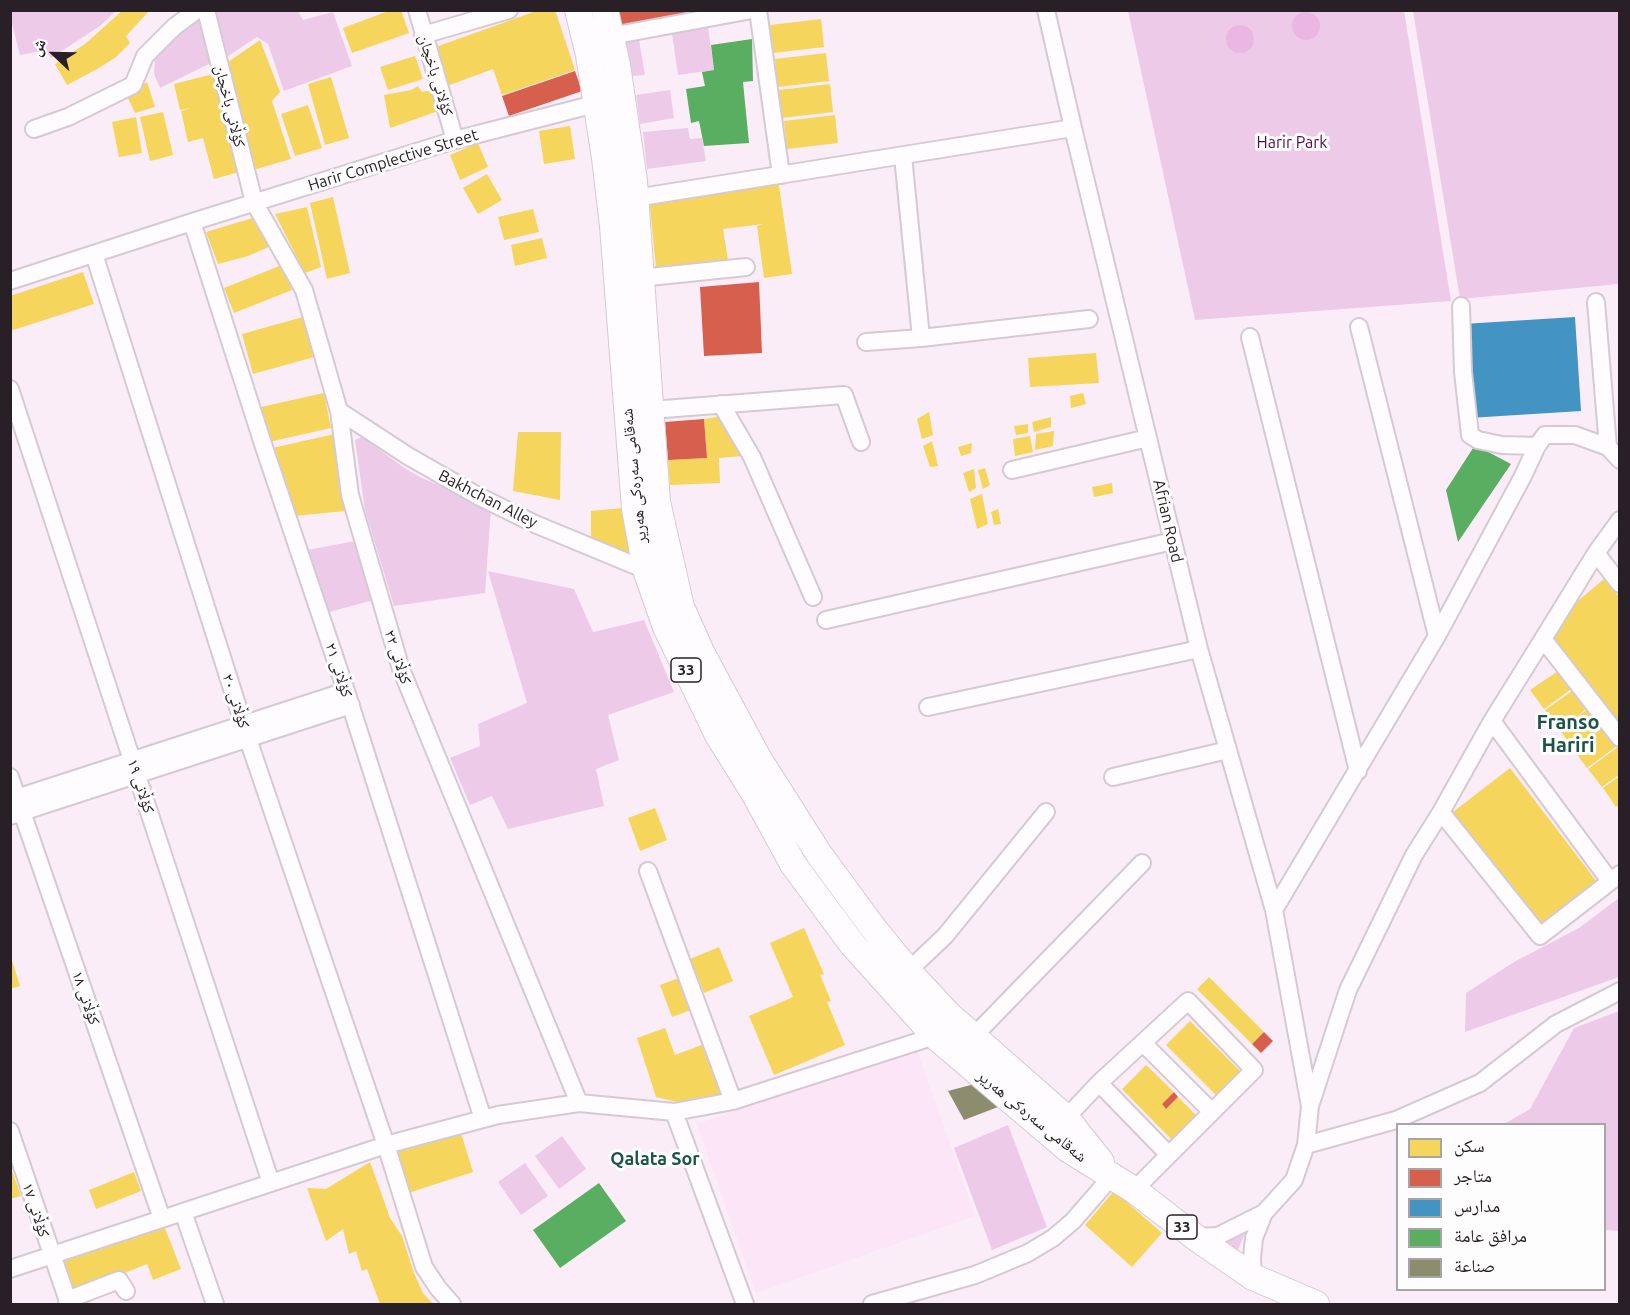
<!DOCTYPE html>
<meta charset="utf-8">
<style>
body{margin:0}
#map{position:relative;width:1630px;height:1315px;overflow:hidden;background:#faedf8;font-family:Ubuntu,"Noto Naskh Arabic",sans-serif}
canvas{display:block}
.frame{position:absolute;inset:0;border:12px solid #292027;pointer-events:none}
.legend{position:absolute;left:1396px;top:1123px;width:210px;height:168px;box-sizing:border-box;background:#fdfdfd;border:2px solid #a8a5a7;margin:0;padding:8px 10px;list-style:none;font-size:18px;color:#292027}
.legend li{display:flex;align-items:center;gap:12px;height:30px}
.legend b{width:30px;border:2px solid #a8a5a7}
.north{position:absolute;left:24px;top:24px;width:60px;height:60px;-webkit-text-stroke:4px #fdfdfd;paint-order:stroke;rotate:292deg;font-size:16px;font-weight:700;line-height:24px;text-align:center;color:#292027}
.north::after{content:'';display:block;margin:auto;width:21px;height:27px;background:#292027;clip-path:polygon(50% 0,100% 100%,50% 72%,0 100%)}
</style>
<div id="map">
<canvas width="1630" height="1315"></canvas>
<div class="frame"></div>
<ul class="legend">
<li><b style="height:16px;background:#f6d55c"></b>سكن</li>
<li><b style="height:16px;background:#d6604d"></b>متاجر</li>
<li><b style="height:16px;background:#4393c3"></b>مدارس</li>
<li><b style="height:16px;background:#5aae61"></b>مرافق عامة</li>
<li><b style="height:16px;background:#8c8c6e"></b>صناعة</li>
</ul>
<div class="north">ش</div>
</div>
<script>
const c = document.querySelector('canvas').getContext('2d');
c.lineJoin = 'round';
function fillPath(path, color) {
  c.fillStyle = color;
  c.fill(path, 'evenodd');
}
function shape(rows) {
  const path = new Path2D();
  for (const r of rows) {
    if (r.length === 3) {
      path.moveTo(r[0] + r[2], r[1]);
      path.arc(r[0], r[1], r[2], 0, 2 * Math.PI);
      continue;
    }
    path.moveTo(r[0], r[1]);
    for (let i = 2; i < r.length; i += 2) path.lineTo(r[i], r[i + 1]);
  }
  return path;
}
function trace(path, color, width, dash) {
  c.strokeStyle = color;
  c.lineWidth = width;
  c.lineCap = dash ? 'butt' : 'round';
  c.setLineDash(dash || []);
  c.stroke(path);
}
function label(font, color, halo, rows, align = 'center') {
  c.font = font + ' Ubuntu,"Noto Naskh Arabic",sans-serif';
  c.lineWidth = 6;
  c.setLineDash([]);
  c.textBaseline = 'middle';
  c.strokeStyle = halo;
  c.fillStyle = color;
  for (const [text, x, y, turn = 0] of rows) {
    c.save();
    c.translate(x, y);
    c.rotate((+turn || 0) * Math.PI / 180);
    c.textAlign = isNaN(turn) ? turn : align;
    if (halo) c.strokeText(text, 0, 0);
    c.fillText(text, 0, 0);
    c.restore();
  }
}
fillPath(shape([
 [916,1047,975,1216,756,1293,697,1124]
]), '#fbe5f7');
fillPath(shape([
 [10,11,11,10,116,11,100,26,51,58,46,50,20,55,11,20],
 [216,11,298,11,303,20,333,12,352,66,284,91,268,44,257,37,225,58],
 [1128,11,1404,11,1451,301,1195,320],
 [1413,11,1619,11,1619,284,1460,299],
 [202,13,211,63,160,88,154,74,155,57,182,26],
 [708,27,714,70,678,75,672,34],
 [639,40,645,75,631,76,626,43],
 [670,90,674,118,640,124,636,95],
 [688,128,690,139,702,138,706,161,647,169,643,132],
 [362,437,406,469,422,478,491,507,485,593,394,606,365,510,355,440],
 [355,541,374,600,329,612,307,550],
 [488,571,574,589,593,632,644,620,674,692,608,715,619,760,596,769,604,806,508,829,492,796,470,805,450,758,480,746,478,724,527,703],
 [1619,898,1619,977,1465,1032,1466,993,1514,962,1579,928],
 [1619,1011,1620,1011,1619,1231,1605,1230,1604,1124,1504,1124,1530,1109,1574,1028],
 [1008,1125,1047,1227,992,1250,954,1148],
 [562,1136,586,1169,559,1189,535,1156],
 [525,1163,548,1196,521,1215,498,1182],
 [1248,1226,1237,1252,1223,1240]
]), '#eecae9');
fillPath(shape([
 [1306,26,14],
 [1240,39,14]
]), '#ecb6e4');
fillPath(shape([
 [123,10,150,10,126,36,130,43,116,57,99,68,67,85,55,64,85,44],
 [391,10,401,10,409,33,352,53,343,28],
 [539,10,555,10,575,70,502,95,493,69,447,86,433,48],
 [821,19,824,47,773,53,770,25],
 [260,40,280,92,272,101,291,159,253,170,225,64],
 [826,53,829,81,778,87,775,59],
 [415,56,423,79,388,90,380,67],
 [213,74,239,172,214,179,203,138,188,142,181,111,191,108,180,110,174,84],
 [331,77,349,138,325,145,308,84],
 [147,82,155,107,135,113,127,96],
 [830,84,833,112,782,118,779,90],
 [418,86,422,92,435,89,441,110,390,128,384,95,411,90],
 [308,105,322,148,295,156,281,114],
 [163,112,173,155,150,161,140,117],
 [835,115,838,143,787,149,784,121],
 [136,117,142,153,119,157,112,122],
 [570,126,575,159,544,164,539,131],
 [478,143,488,167,460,180,450,155],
 [487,174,502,200,478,214,463,188],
 [778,179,792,274,764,278,757,226,763,224,723,229,728,260,656,268,649,197],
 [333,197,350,273,327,279,310,203],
 [307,207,321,267,305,273,275,214],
 [533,209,539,232,504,240,498,217],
 [256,217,273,245,248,256,218,264,206,232],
 [542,238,547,258,515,266,511,245],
 [282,265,292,290,234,313,224,288],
 [83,272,94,304,10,331,10,296],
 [303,317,314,357,253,374,242,334],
 [1096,353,1099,383,1030,387,1028,358],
 [324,393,331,428,269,442,261,407],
 [1083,393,1086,404,1071,408,1070,396],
 [929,412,933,435,922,439,917,419],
 [723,416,743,456,719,458,720,483,670,485,668,460,707,458,704,419],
 [1051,417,1051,427,1034,432,1032,422],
 [1028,424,1028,433,1016,435,1014,426],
 [1054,431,1053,446,1035,450,1036,434],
 [518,432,561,432,560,500,513,491],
 [335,434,345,511,294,516,272,448],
 [1030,436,1033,452,1015,456,1013,439],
 [932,441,938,466,930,467,923,446],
 [972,443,971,453,961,456,958,447],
 [985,468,990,485,983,489,978,470],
 [974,469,976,488,969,492,963,473],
 [1112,483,1113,493,1094,497,1092,487],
 [982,494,988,524,977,529,970,499],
 [622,508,631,554,591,540,591,511],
 [998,509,1001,524,994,525,991,512],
 [1604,579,1620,598,1620,727,1549,639,1573,605],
 [1561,669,1574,687,1544,709,1530,690],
 [1575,689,1588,707,1574,719,1589,708,1603,726,1573,748,1545,710],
 [1604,727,1617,746,1587,768,1573,749],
 [1618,747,1620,774,1602,787,1588,769],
 [1510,768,1597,882,1540,926,1453,812],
 [1620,776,1620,804,1616,807,1603,788],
 [655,808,667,840,640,851,628,818],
 [804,928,824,974,820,975,831,1001,827,1002,845,1045,774,1075,749,1016,793,997,770,943],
 [719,947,733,981,704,993,690,959],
 [10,954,20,986,10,989],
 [684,976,696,1008,672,1017,660,985],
 [1209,977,1264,1032,1252,1044,1197,989],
 [1190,1021,1241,1072,1217,1096,1166,1045],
 [665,1028,675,1055,707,1043,726,1094,694,1106,656,1097,637,1038],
 [1146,1065,1174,1092,1162,1104,1166,1109,1178,1097,1197,1116,1172,1140,1122,1089],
 [460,1130,473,1172,405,1194,392,1152],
 [370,1162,390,1218,402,1236,414,1273,423,1293,433,1304,380,1304,367,1269,362,1271,356,1251,349,1254,343,1229,326,1241,307,1188,326,1189],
 [10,1165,21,1196,10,1199],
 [134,1172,141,1191,96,1209,89,1190],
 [1114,1191,1162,1233,1132,1267,1085,1225],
 [163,1223,181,1269,153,1280,147,1264,69,1295,57,1264]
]), '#f6d55c');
fillPath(shape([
 [618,10,685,10,686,17,621,28],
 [575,71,582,91,509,116,502,96],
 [759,282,762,353,704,356,700,287],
 [704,419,707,458,668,460,665,422],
 [1264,1032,1273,1041,1261,1053,1252,1044],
 [1174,1092,1178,1097,1166,1109,1162,1104]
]), '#d6604d');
fillPath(shape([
 [1575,317,1581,411,1469,418,1463,324]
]), '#4393c3');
fillPath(shape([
 [752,39,753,81,743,82,749,143,704,146,699,121,691,123,686,89,705,86,702,72,714,70,711,45],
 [1475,445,1511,464,1458,542,1446,490],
 [599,1183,626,1221,560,1268,533,1230]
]), '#5aae61');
fillPath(shape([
 [982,1082,998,1107,964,1120,948,1091]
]), '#8c8c6e');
const minor = shape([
 [206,10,254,202,304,290,339,411,350,495,401,669,579,1103],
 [417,10,455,140],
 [758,10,781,175],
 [423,35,509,10],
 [611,36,752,10],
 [1073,128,1199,649,1274,910],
 [34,129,68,117,133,85,145,56,174,27,197,10],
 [903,156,921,338,1089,319],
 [635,198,1073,128,1046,10],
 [192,222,264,447,346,691,483,1119],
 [94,254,248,739,386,1145,424,1267,438,1288,452,1304],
 [640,278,746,267],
 [10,281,192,222,455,140,595,104],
 [1596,302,1608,447],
 [1461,306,1463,372,1470,435,1478,440,1502,445,1537,446],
 [1250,337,1358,771],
 [866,342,921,338],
 [10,389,271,1183],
 [721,404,752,457,813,597],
 [651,410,844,395,861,442],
 [339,411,408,456,478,496,535,524,646,570],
 [1012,470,1148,438],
 [1596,553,1620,520],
 [826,620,1173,541],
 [1437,636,1523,476,1537,446,1545,435,1575,435,1608,447,1620,460],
 [1543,639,1596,553,1620,584],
 [928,707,1199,649],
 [1492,721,1543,639,1620,738],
 [10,777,162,1219],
 [1113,777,1228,750],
 [10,800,346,691],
 [1441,812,1492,721,1610,881],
 [10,816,351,705],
 [648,871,733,1101],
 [908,971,945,936,1046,812],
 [973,1037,1142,863],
 [1143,1043,1212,1112],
 [1099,1083,1169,1155],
 [1310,1106,1274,910,1437,636,1359,327],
 [674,1112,745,1304],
 [1066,1118,1099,1083,1188,1001,1254,1070,1134,1190],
 [10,1131,69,1304],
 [1306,1145,1396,1120,1480,1083,1556,1024,1620,991],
 [183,1212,215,1304],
 [1264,1213,1294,1180,1306,1145,1310,1106,1348,990,1414,855,1441,812,1540,936,1620,874],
 [1195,1237,1218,1236,1264,1213,1254,1238,1252,1258,1253,1277],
 [10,1269,386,1145,498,1115,579,1103,674,1112,733,1101,935,1036],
 [67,1300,119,1280,126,1291],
 [872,1304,975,1275,1028,1253,1053,1238,1073,1221,1112,1176]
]);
const primary = shape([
 [578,10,589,55,605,158,613,226,635,509,646,570,666,627,718,735,753,791,793,864,852,944,935,1036,1068,1149,1134,1190,1195,1237,1253,1277,1316,1304],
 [605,10,617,65,634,181,657,502,681,607,702,654,758,758,819,854,871,925,908,971,949,1015,1066,1118,1101,1162]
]);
trace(minor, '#d4cad3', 20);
trace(primary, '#d4cad3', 28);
trace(minor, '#fefcfe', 16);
trace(primary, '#fefcfe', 26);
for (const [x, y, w] of [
 [686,670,30],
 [1182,1227,30]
]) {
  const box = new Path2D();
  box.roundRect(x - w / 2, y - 12, w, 24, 4.5);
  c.fillStyle = '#fdfdfd';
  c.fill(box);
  trace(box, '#292027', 1.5);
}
label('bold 15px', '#292027', null, [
 ["33",686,670],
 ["33",1182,1227]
]);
label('16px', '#292027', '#fdfdfd', [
 ["کۆلانی باخچان",436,75,73],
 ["کۆڵانی باخچان",230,106,76],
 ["Harir Complective Street",393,160,-17],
 ["شەقامی سەرەکی هەریر",634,476,-96],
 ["Bakhchan Alley",488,499,27],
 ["Afrian Road",1168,521,77],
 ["کۆڵانی ٢٢",398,657,72],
 ["کۆڵانی ٢١",339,670,72],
 ["کۆڵانی ٢٠",236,701,72],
 ["کۆڵانی ١٩",141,786,72],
 ["کۆڵانی ١٨",86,998,71],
 ["شەقامی سەرەکی هەریر",1032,1116,39],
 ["کۆڵانی ١٧",36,1210,72]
]);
label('16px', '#4e0f49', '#fdfdfd', [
 ["Harir Park",1292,143]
]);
label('bold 18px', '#1d5449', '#fdfdfd', [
 ["Qalata Sor",655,1159]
]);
label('bold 20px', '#1d5449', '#fdfdfd', [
 ["Franso",1568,722],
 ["Hariri",1568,745]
]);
</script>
